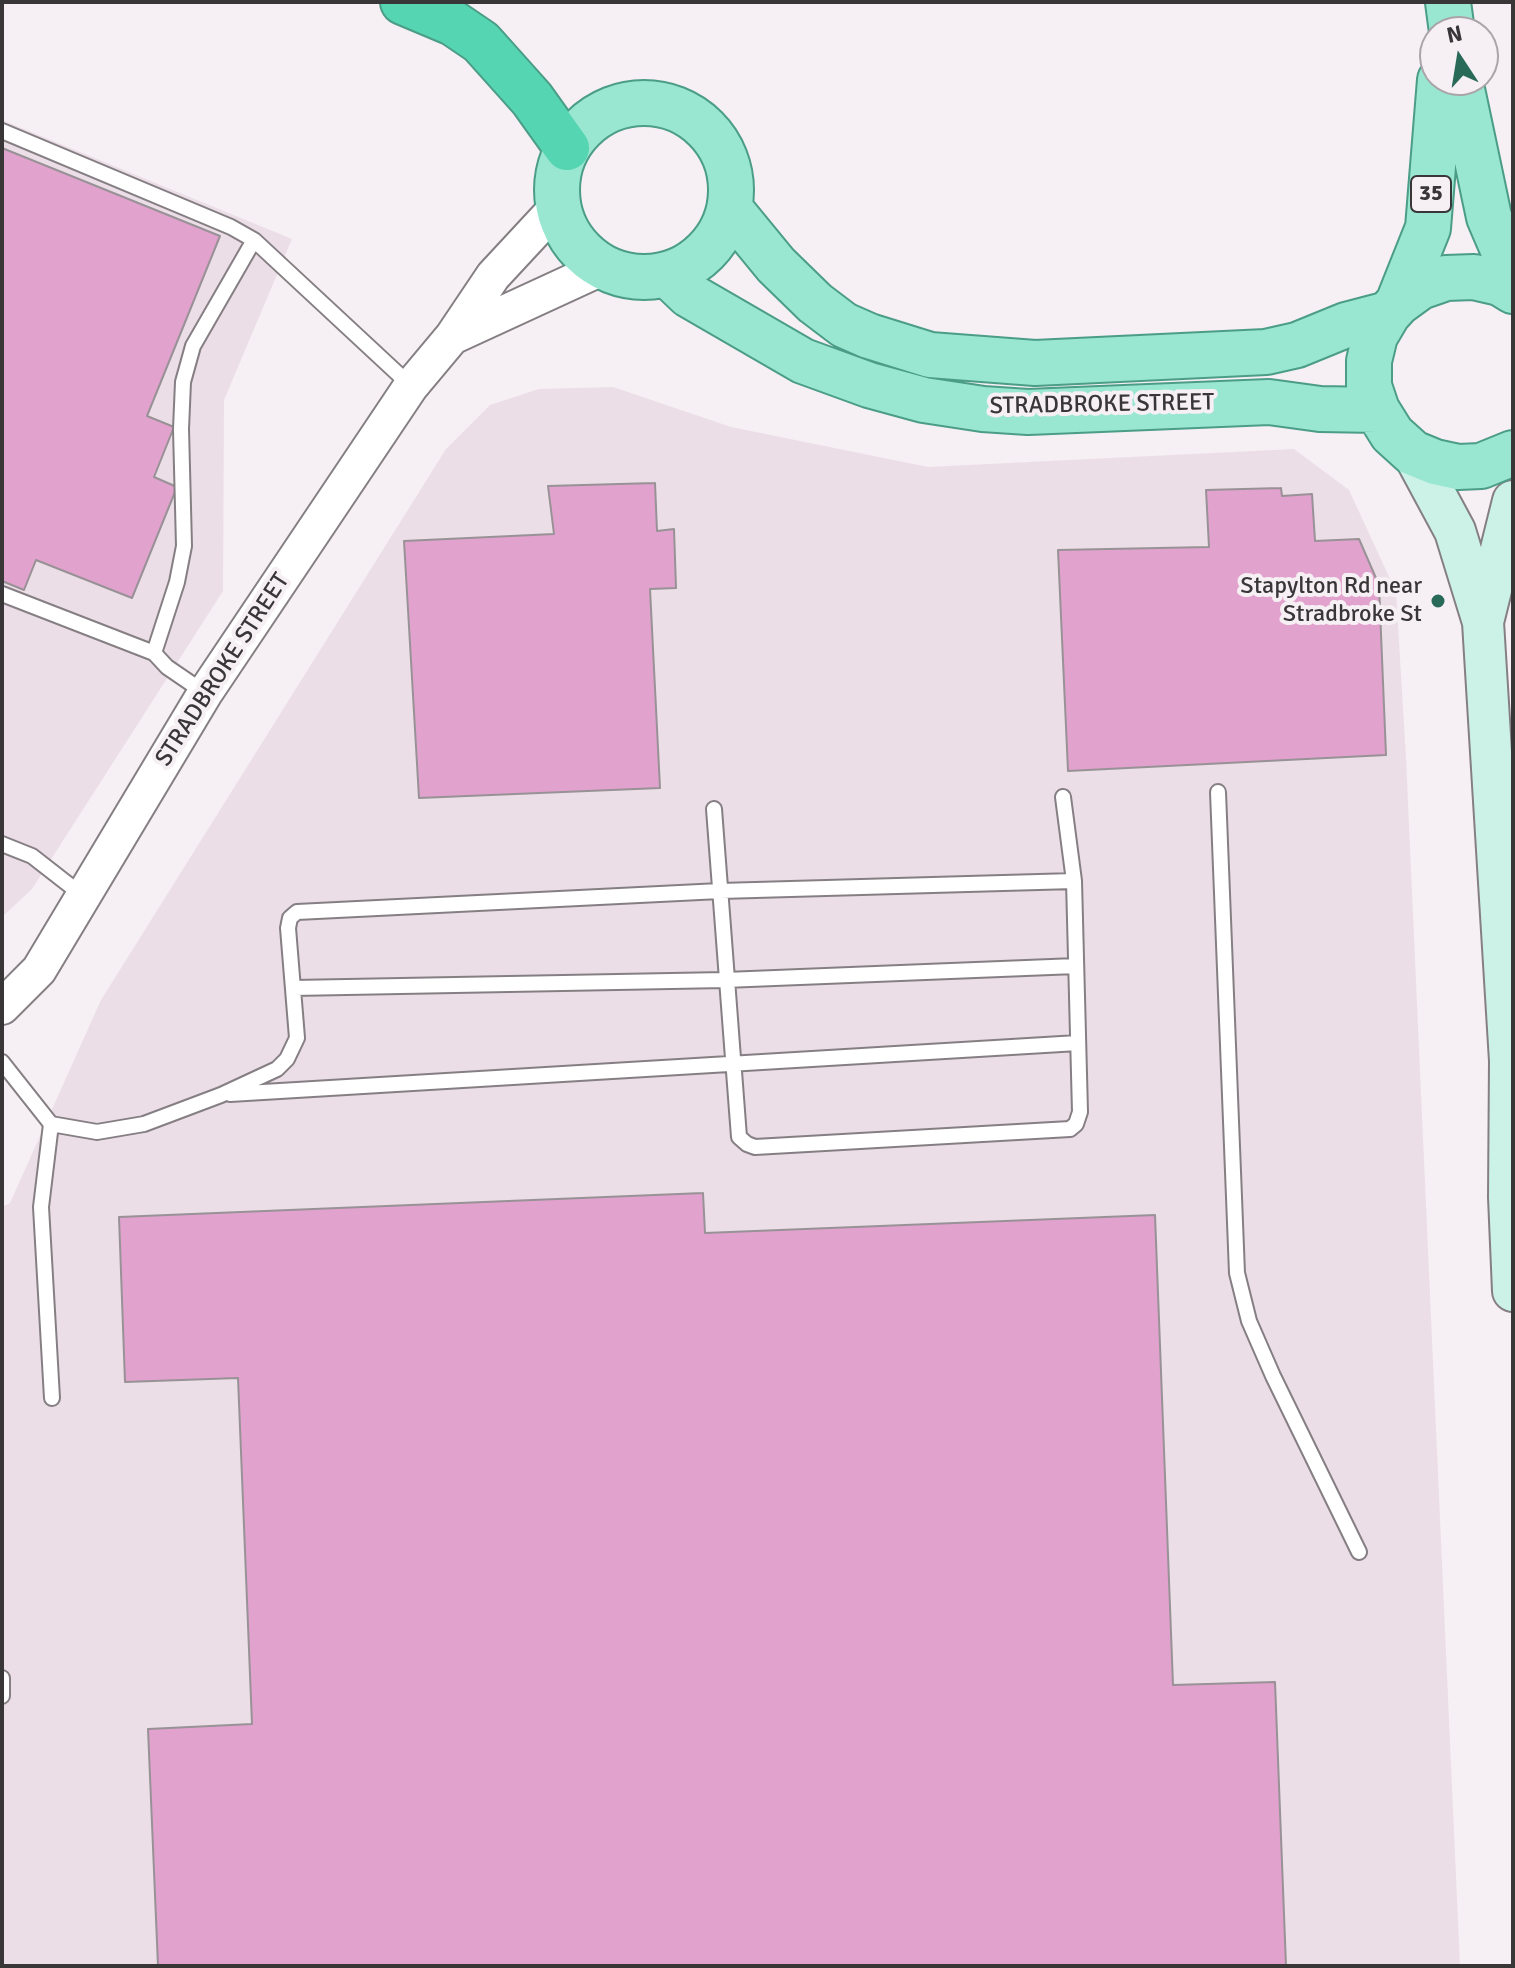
<!DOCTYPE html>
<style>
body{margin:0}
#map{position:relative;width:1515px;height:1968px;overflow:hidden;background:#f6eff3;font-family:Signika,sans-serif}
canvas{display:block}
.frame{position:absolute;inset:0;border:4px solid #393638;pointer-events:none}
.north{position:absolute;left:1419px;top:16px;width:80px;height:80px;box-sizing:border-box;background:#f6eff3;border:2px solid #aaa5a8;border-radius:50%;rotate:348deg;font-size:22px;font-weight:700;line-height:32px;text-align:center;color:#393638}
.north::after{content:'';display:block;margin:auto;width:28px;height:36px;background:#296957;clip-path:polygon(50% 0,100% 100%,50% 72%,0 100%)}
</style>
<div id="map">
<canvas width="1515" height="1968"></canvas>
<div class="frame"></div>
<div class="north">N</div>
</div>
<script>
const c = document.querySelector('canvas').getContext('2d');
c.lineJoin = 'round';
function fillPath(path, color) {
  c.fillStyle = color;
  c.fill(path, 'evenodd');
}
function shape(rows) {
  const path = new Path2D();
  for (const r of rows) {
    if (r.length === 3) {
      path.moveTo(r[0] + r[2], r[1]);
      path.arc(r[0], r[1], r[2], 0, 2 * Math.PI);
      continue;
    }
    path.moveTo(r[0], r[1]);
    for (let i = 2; i < r.length; i += 2) path.lineTo(r[i], r[i + 1]);
  }
  return path;
}
function trace(path, color, width, dash) {
  c.strokeStyle = color;
  c.lineWidth = width;
  c.lineCap = dash ? 'butt' : 'round';
  c.setLineDash(dash || []);
  c.stroke(path);
}
function label(font, color, halo, rows, align = 'center') {
  c.font = font + ' Signika,sans-serif';
  c.lineWidth = 8;
  c.setLineDash([]);
  c.textBaseline = 'middle';
  c.strokeStyle = halo;
  c.fillStyle = color;
  for (const [text, x, y, turn = 0] of rows) {
    c.save();
    c.translate(x, y);
    c.rotate((+turn || 0) * Math.PI / 180);
    c.textAlign = isNaN(turn) ? turn : align;
    if (halo) c.strokeText(text, 0, 0);
    c.fillText(text, 0, 0);
    c.restore();
  }
}
fillPath(shape([
 [2,120,292,239,224,400,223,591,32,889,2,917],
 [613,387,731,427,928,467,1294,449,1349,490,1396,592,1406,758,1460,1966,2,1966,2,1207,10,1203,101,1000,446,449,490,405,539,389]
]), '#ecdee7');
const building = shape([
 [2,148,220,236,147,416,174,427,154,477,177,487,132,598,36,560,24,590,2,581,2,148],
 [655,483,657,531,674,529,676,588,650,589,660,788,419,798,404,541,554,534,548,486,655,483],
 [1281,488,1282,496,1312,494,1315,541,1359,539,1379,585,1386,755,1068,771,1058,550,1209,547,1206,490,1281,488],
 [703,1193,705,1233,1155,1215,1173,1685,1275,1682,1286,1966,158,1966,148,1729,252,1724,238,1378,125,1382,119,1217,703,1193]
]);
fillPath(building, '#e2a2ce');
trace(building, '#989296', 2);
const service = shape([
 [2,131,231,227,254,240,410,385],
 [2,594,154,653,167,667,205,693],
 [154,653,177,582,184,546,181,429,183,382,193,346,254,240],
 [1218,792,1237,1273,1249,1321,1273,1376,1359,1552],
 [714,809,739,1137,747,1144,755,1147,1070,1129,1076,1124,1080,1112,1074,881],
 [2,844,32,856,82,895],
 [293,988,725,980,1076,966],
 [2,1062,51,1124,41,1207,52,1398],
 [230,1094,1078,1043],
 [51,1124,97,1132,144,1124,221,1095,277,1069,287,1059,297,1038,288,928,290,918,297,912,720,891,1074,881,1063,797],
 [2,1678,2,1696]
]);
const tertiary = shape([
 [452,337,604,267],
 [2,1007,39,970,205,693,411,386,452,337,493,276,558,206]
]);
const secondary = shape([
 [1413,453,1455,531,1483,622,1510,1061,1509,1197,1513,1291],
 [1483,622,1513,501]
]);
const primary = shape([
 [1448,2,1452,32],
 [1460,80,1489,217,1513,273],
 [644,190,87],
 [730,209,776,265,815,303,844,325,869,336,930,355,1035,363,1266,352,1297,345,1346,325,1388,314],
 [667,274,689,295,803,361,869,385,924,400,983,409,1028,412,1269,402,1320,409,1377,410],
 [1513,291,1500,283,1474,277,1446,278,1420,287,1398,303,1388,314,1375,336,1369,361,1369,386,1377,410,1392,434,1413,453,1435,462,1458,467,1481,466,1513,453],
 [1398,303,1428,228,1440,80]
]);
const motorway = shape([
 [403,2,453,23,481,42,532,99,567,148]
]);
trace(service, '#857f83', 18);
trace(tertiary, '#857f83', 38);
trace(secondary, '#857f83', 44);
trace(primary, '#4b9d87', 48);
trace(motorway, '#4b9d87', 48);
trace(service, '#fff', 14);
trace(tertiary, '#fff', 34);
trace(secondary, '#ccf2e8', 40);
trace(primary, '#99e6d1', 44);
trace(motorway, '#55d5b2', 44);
for (const [x, y, r, color] of [
 [1438,601,8,"#296957"]
]) {
  const dot = new Path2D();
  dot.arc(x, y, r, 0, 2 * Math.PI);
  c.fillStyle = color;
  c.fill(dot);
  trace(dot, '#f6eff3', 3);
}
for (const [x, y, w] of [
 [1431,194,40]
]) {
  const box = new Path2D();
  box.roundRect(x - w / 2, y - 18, w, 36, 6);
  c.fillStyle = '#f6eff3';
  c.fill(box);
  trace(box, '#393638', 2);
}
label('bold 22px', '#393638', null, [
 ["35",1431,194]
]);
label('24px', '#393638', '#f6eff3', [
 ["STRADBROKE STREET",1102,405,-1],
 ["STRADBROKE STREET",223,670,-57]
]);
label('24px', '#393638', '#f6eff3', [
 ["Stapylton Rd near",1422,587],
 ["Stradbroke St",1422,615]
], 'right');
</script>
